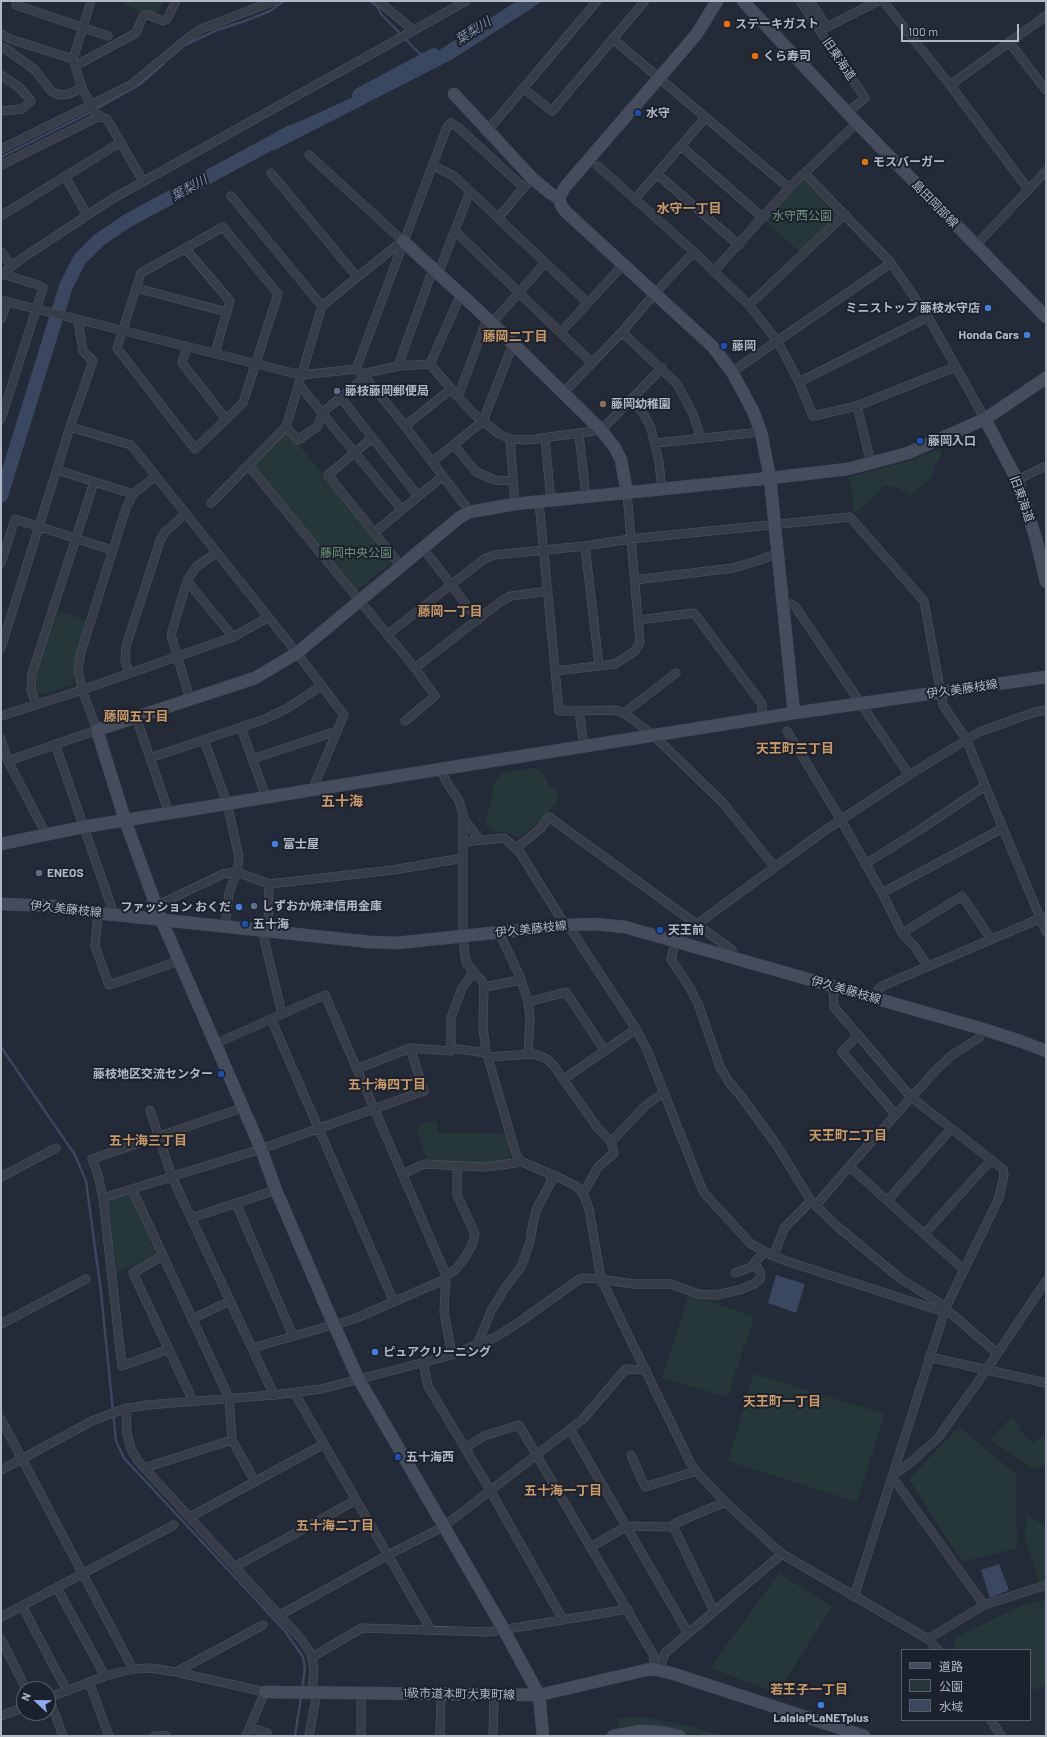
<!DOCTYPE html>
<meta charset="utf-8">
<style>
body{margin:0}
#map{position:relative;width:1047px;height:1737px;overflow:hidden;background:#232a38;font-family:Barlow,"Noto Sans JP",sans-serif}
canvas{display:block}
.frame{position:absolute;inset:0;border:2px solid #b1b7c4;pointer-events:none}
.legend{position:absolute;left:901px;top:1649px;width:130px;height:72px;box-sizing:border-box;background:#1c222d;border:1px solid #585e69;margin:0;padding:5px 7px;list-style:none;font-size:12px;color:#b1b7c4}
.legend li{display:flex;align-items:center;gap:8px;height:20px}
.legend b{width:20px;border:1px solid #585e69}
.north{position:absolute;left:16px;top:1681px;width:40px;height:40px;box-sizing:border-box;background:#1c222d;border:1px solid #585e69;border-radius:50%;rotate:292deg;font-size:11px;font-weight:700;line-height:16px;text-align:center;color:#b1b7c4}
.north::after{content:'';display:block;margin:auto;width:14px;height:18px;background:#8babef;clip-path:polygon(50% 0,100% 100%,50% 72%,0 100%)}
.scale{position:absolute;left:901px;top:24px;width:118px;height:18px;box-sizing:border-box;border:2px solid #b1b7c4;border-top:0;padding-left:5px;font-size:12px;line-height:14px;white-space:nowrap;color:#b1b7c4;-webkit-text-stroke:3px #1c222d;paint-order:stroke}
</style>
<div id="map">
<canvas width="1047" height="1737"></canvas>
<div class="frame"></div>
<ul class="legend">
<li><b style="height:5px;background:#454c5b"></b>道路</li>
<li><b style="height:11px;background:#26373a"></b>公園</li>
<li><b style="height:11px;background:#394760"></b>水域</li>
</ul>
<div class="north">N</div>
<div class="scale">100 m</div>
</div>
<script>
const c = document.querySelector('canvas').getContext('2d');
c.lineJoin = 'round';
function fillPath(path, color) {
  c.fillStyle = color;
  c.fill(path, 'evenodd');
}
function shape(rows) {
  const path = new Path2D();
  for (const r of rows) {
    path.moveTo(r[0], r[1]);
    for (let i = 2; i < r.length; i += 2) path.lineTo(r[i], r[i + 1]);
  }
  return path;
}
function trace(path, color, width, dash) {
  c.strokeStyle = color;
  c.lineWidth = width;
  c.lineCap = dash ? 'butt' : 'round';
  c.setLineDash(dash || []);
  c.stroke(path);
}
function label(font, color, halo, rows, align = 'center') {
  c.font = font + ' Barlow,"Noto Sans JP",sans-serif';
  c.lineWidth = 4;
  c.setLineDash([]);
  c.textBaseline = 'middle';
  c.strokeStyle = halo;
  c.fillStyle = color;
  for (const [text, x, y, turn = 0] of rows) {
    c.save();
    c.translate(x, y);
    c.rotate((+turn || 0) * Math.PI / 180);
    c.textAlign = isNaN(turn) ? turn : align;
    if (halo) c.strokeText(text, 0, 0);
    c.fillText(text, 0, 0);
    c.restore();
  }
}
fillPath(shape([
 [119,1,164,1,159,12,138,11],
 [804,181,837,214,836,217,800,252,765,221,791,192],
 [283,432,288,432,393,559,393,562,356,591,255,468,255,462],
 [940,449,942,454,935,466,931,478,910,496,900,489,884,485,873,498,855,513,849,477,905,462],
 [58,611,87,620,77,653,73,685,36,696,37,674],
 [532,768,541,771,550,786,559,792,556,803,542,819,519,838,506,832,494,831,485,825,495,782,502,773],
 [429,1121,437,1122,438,1133,506,1134,511,1160,474,1163,427,1159,416,1128],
 [131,1195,156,1255,117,1272,108,1201],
 [689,1294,754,1317,727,1397,662,1378],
 [754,1374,885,1414,857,1502,728,1461],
 [1011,1417,1021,1426,1018,1429,1032,1443,1044,1436,1046,1438,1046,1465,1033,1469,990,1439],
 [959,1427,1016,1474,1017,1548,962,1562,909,1479],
 [1027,1516,1046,1525,1046,1582,1040,1584,1024,1536],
 [779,1573,832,1607,777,1693,710,1668],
 [1046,1600,1046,1684,1043,1687,1030,1691,1030,1650,954,1650,956,1637,1023,1605],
 [618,1718,650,1718,694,1727,714,1734,733,1736,619,1736]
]), '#26373a');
fillPath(shape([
 [517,1,543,1,453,59,273,151,276,132,369,90,417,64],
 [776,1275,805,1284,796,1313,768,1303],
 [999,1564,1009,1590,990,1598,981,1570]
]), '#394760');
trace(shape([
 [370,1,377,6,381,14,425,59],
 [187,44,217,30,245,21,270,11,284,1],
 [1,157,89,113,139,85,163,64],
 [1,1047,75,1155,86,1181,101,1292,116,1441,124,1458,285,1631,303,1657,305,1669,302,1688],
 [295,1736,301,1697]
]), '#394760', 2.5);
trace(shape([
 [359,95,434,55],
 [1,496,66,286,80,259,99,240,127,221,291,132]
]), '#394760', 14);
const street = shape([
 [17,1,16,5,108,36],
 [91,1,73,59,82,88,91,105,96,115,107,119,143,181],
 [378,1,413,30],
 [800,1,865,98,847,113],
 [810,1,827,27,878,1],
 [883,1,950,85,1028,189],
 [1,34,10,39,73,59],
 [613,39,789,188],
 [1010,43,1046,90],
 [1,47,6,49,35,70,51,91,59,95,68,94,82,88],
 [75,66,136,33,143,16,149,15,163,21,167,19,176,1],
 [1,75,20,88,31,101,22,109,1,111],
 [950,85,1046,16],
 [523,88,552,111,644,2,643,1],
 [705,118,635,199,694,252,749,305,778,342,799,382,813,416,857,406,871,463],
 [488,130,597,1],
 [681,146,762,217],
 [1,149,131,85,188,38,201,29,274,1],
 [309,155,403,241],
 [1,165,100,116],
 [432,165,454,176,498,218,532,178],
 [598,166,635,199],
 [271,173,357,277],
 [657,174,739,245],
 [805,174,891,263,928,317,985,419],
 [65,176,87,215],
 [231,196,322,306],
 [1,216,121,142],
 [498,218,588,303],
 [223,227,278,294,243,403,195,449,117,348,141,273,223,227],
 [455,231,592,363],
 [976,245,1046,171],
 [185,248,230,301,215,353],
 [1,252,12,266],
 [713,272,789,188,857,123],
 [438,274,470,191],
 [1,275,21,259,112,199,466,1],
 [136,288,227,312],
 [461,294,430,364,458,397,474,414,499,434,510,439,528,440,601,430,662,368],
 [1,300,301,375,356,369],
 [749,305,845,214],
 [1,319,7,302],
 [492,323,545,263],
 [561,332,623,265],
 [622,332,677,384,693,414,701,438],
 [187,346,182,363,226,419],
 [398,366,433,269],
 [732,372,891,263],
 [362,374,398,366,430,364],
 [365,377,322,413,402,510],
 [799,382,928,317],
 [563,393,622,332,655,293,694,252],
 [458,397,487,319],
 [341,398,418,496],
 [632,399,644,415,651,428,659,462,662,490],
 [857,406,955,367],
 [1,419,43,288,38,285,2,274],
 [405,426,451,389],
 [70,427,131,445,297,653,344,715,312,790],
 [286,427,298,440,318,426,322,413,299,384],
 [579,434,586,497],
 [372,438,328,475,401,566],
 [510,439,515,504],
 [545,439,551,501],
 [656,443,761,432],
 [454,445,476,472,495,480,513,481],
 [432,462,483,421,513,344],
 [248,465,415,668,435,696,405,721],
 [57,470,133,494],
 [1017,480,1046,466],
 [539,502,559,711,579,711,584,747],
 [211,503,286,427,322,306,402,241],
 [470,512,405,426,365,377,356,369,447,127,451,123,460,129,524,188],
 [375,532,443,476],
 [585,546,599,665],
 [423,548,478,620],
 [1,563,15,519,112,550],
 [635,580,733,568,757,561,778,553],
 [187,581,233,637],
 [782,600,795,606,909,775],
 [639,620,694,613,762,704,762,718],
 [387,635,484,559,494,555,585,546,630,539,850,517,924,601,943,705,966,739,1046,932],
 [1,648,70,427,93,361,83,351,78,320],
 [415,668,500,602,511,596,548,591],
 [555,671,615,664,635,651,640,642,627,493],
 [129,673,125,660,126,646,160,541,165,532,185,514],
 [190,699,171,635,187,581,196,567,216,553],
 [36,704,31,690,32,674,94,482],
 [579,711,613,710,622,712,632,719,653,735,723,803,774,866],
 [624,713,676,673],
 [1,716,82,690,233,637,267,618],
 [136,717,169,813],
 [241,728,266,797],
 [787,731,841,820,882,893,902,933,915,947,928,967],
 [1,739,8,761,46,834],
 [204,740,227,803,239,857,237,872,229,893,225,926],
 [55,744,114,914],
 [150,758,265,719,286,709,321,686],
 [252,759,337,731],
 [8,761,97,730,82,690,78,669,81,652,126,508,133,494,156,476],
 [441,769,446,781,459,801,463,814,463,935,465,957,467,964,482,981,484,987,483,1027,486,1051,516,1154,520,1161,564,1180,576,1186,583,1194,589,1209,601,1279,691,1464,696,1471,725,1502,782,1554,928,1639,938,1650],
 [463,818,480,840],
 [463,842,504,838,519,851,565,925],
 [515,849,541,828,549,817,732,950,732,957],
 [865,864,918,831,985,786],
 [269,884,393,870,463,858],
 [882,893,1003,828],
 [156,906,223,874,237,872,269,884,268,931],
 [98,913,95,946,109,985,179,961],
 [568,925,636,1029,647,1050,700,1184,705,1194,751,1244,769,1254,789,1262,944,1312],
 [262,930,282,1014],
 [499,932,520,977,528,1002,530,1017,528,1054],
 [902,933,962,896,991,939],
 [833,986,834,1007,911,1097,1003,1169,1004,1175,999,1198,946,1307,854,1597],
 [484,987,521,980],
 [871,997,882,986,1046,916],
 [528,1002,566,992,605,1051],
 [271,1019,394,1302],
 [858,1035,842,1052,896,1115],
 [215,1044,325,995,446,1275,444,1312,452,1355],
 [450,1048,487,1053],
 [488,1057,534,1054,547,1059,554,1066,597,1127,611,1142,614,1153,598,1167,583,1194],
 [357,1069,410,1048,451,1051,451,1018,462,988,474,971],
 [564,1079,636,1029],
 [150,1110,172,1177,274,1395],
 [611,1142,645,1106,664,1092],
 [849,1166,964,1270],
 [403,1174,424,1164,485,1167,515,1163,520,1161],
 [1,1177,56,1148],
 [132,1189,229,1398,232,1440,255,1482],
 [103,1198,261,1149,424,1091,410,1048],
 [887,1201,951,1129],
 [236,1203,293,1336],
 [816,1205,854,1161,936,1070,952,1055,979,1038,983,1029],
 [191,1218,276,1190],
 [924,1234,991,1160],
 [162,1256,133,1273,193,1401],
 [773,1256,785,1227,811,1201],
 [735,1273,751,1267,764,1252],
 [446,1275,455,1270,464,1259,472,1245,475,1234,457,1195,457,1166],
 [946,1307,901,1279,838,1227,811,1201,776,1144,740,1095,729,1082,720,1067,699,1006,690,988,671,959,676,941,681,936,824,831,909,775,979,732,1035,712,1046,710],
 [946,1309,997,1353],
 [192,1319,230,1301],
 [1,1324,86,1279],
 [477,1345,491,1311,505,1288,521,1267,530,1242,533,1223,537,1208,551,1182,550,1174],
 [252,1348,354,1319,446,1279],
 [169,1349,122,1366,103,1198,98,1175,92,1159,242,1108],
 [929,1357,1046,1383],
 [423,1363,428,1386,490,1490,563,1620],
 [294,1392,431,1630],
 [126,1408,127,1434,131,1449,138,1461,301,1639,311,1654,314,1670,312,1692],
 [1,1419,133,1669],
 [570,1429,688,1633],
 [465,1448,484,1436,519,1425,654,1656,653,1669],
 [631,1455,645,1487,696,1471],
 [144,1468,232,1440],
 [1,1470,92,1421,123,1409,147,1405,274,1395,321,1389,452,1355,496,1337,518,1323,581,1278,601,1279,633,1284,671,1284,698,1294,716,1295,739,1290,754,1284,760,1279,761,1274,755,1263],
 [894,1474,910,1463,938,1438,987,1369,1046,1281],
 [893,1478,984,1605],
 [190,1517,324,1444],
 [671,1527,676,1523,725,1502],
 [591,1547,627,1526,671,1527,675,1530,714,1611],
 [236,1566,356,1500],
 [57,1588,105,1676],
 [22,1606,67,1691],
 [280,1615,388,1555,443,1527,583,1419,623,1372,626,1369,646,1370],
 [1,1617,174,1525],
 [1,1639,26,1689],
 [928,1639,984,1605,1046,1585],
 [312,1657,362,1628,489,1632,628,1609],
 [659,1670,665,1653,782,1554],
 [176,1672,263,1625],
 [89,1682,109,1736],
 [48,1698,105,1676,133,1669,151,1668,176,1672,265,1692,246,1736],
 [49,1698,63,1736],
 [1,1716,24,1707],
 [991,1720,1001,1736],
 [250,1727,267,1733,267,1736],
 [155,1736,166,1736],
 [309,1736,317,1692],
 [361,1736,361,1693],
 [440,1736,441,1694],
 [493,1736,494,1695]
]);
const secondary = shape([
 [717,1,696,35,565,187,559,198,561,205,565,211,713,347,732,372,753,411,761,432,770,478,794,713],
 [743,1,857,123,1046,317],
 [454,94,532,178,550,193,559,198],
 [403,241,492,323,601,430,615,448,621,460,627,493],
 [985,419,1017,480,1036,539,1046,582],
 [1,844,83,827,441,769,794,713,1046,677],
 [1,904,52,906,98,913,370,942,397,943,568,925,594,924,625,927,983,1029,1020,1041,1046,1051],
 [265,1692,539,1695,646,1670,653,1669,674,1674,864,1736],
 [543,1736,539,1695,504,1630,358,1378,334,1325,276,1190,261,1149,161,919,125,820,97,730,255,678,297,653,460,517,470,512,515,504,770,478,848,469,908,453,985,419,1046,378],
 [613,1736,641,1731,661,1732,679,1736]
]);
trace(street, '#515763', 9);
trace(secondary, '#404651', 13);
trace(street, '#363d48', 8);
trace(secondary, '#454c5b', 12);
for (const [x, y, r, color] of [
 [727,24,4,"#e8710a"],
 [755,56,4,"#e8710a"],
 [638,113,4,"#1a4fb4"],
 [865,162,4,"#e8710a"],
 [988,308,4,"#3f7fe0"],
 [1027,335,4,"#3f7fe0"],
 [724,346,4,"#1a4fb4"],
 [337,391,4,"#5c6f8a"],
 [603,404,4,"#8d6e63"],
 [920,441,4,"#1a4fb4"],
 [275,844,4,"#3f7fe0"],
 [39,873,4,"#5c6f8a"],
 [254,906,4,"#5c6f8a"],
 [239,907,4,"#3f7fe0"],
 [245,924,4,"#1a4fb4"],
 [660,930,4,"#1a4fb4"],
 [221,1074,4,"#1a4fb4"],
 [375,1352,4,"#3f7fe0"],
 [398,1457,4,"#1a4fb4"],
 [821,1705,4,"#3f7fe0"]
]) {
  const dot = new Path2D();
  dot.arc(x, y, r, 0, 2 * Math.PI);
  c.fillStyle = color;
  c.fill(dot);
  trace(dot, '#1c222d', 1.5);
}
label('bold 12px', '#b1b7c4', '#1c222d', [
 ["ステーキガスト",735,24],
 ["くら寿司",763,56],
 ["水守",646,113],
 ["モスバーガー",873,162],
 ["ミニストップ 藤枝水守店",980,308,"right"],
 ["Honda Cars",1019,335,"right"],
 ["藤岡",732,346],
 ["藤枝藤岡郵便局",345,391],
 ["藤岡幼稚園",611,404],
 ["藤岡入口",928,441],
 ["富士屋",283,844],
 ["ENEOS",47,873],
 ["しずおか焼津信用金庫",262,906],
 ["ファッション おくだ",231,907,"right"],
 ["五十海",253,924],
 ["天王前",668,930],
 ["藤枝地区交流センター",213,1074,"right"],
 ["ピュアクリーニング",383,1352],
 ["五十海西",406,1457],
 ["LalalaPLaNETplus",821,1718,"center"]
], 'left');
label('12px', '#b1b7c4', '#1c222d', [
 ["旧東海道",839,59,56],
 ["島田岡部線",935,204,46],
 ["旧東海道",1022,499,70],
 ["伊久美藤枝線",962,689,-8],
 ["伊久美藤枝線",66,909,6],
 ["伊久美藤枝線",531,929,-6],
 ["伊久美藤枝線",846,990,16],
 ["1級市道本町大東町線",459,1694,1]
]);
label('12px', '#6a9477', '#1c222d', [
 ["水守西公園",802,216],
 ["藤岡中央公園",356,553]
]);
label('italic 13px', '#7c8caa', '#1c222d', [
 ["葉梨川",473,31,-32],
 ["葉梨川",189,188,-29]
]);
label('bold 13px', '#cb9966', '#1c222d', [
 ["水守一丁目",689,209],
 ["藤岡二丁目",515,337],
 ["藤岡一丁目",450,612],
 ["藤岡五丁目",136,717],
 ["天王町三丁目",795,749],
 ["五十海四丁目",387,1085],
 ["天王町二丁目",848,1136],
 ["五十海三丁目",148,1141],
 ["天王町一丁目",782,1402],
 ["五十海一丁目",563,1491],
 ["五十海二丁目",335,1526],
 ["若王子一丁目",809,1690]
]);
label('bold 14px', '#cb9966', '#1c222d', [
 ["五十海",342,801]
]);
</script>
